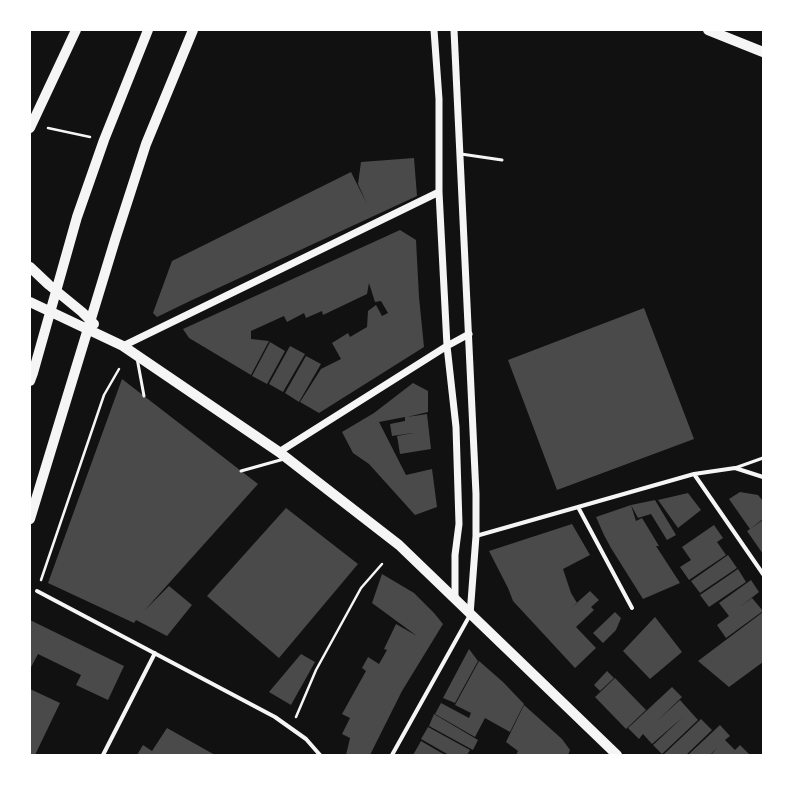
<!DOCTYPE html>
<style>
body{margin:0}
#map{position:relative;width:793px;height:785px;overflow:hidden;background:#111;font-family:"Titillium Web",sans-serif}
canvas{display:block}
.frame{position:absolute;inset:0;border:31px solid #fff;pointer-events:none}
</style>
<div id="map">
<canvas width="793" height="785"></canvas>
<div class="frame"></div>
</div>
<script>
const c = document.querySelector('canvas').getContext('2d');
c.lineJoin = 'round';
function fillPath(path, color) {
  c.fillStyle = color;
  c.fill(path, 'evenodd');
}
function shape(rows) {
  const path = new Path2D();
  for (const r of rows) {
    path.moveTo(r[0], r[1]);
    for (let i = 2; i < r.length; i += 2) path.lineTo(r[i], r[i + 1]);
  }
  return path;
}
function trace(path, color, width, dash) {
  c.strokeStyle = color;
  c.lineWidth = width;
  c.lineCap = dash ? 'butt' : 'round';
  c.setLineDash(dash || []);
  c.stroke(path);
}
fillPath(shape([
 [414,158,417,196,190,301,157,317,153,313,172,261,351,172,367,204,358,184,361,162],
 [400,230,416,240,419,297,424,347,319,413,300,402,321,369,341,359,332,343,348,333,350,337,367,327,368,311,376,305,382,316,388,313,381,301,375,302,369,283,367,294,323,315,322,311,306,318,304,313,287,322,284,316,251,331,251,339,269,341,251,375,189,338,183,329],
 [644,308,694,439,557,490,508,360],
 [270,342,285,351,267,384,252,376],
 [290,346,305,354,283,392,269,384],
 [306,356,321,364,299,402,285,393],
 [122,379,258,484,144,611,169,586,192,605,167,636,136,620,134,623,48,583],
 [413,383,428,391,428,412,407,417,427,414,431,449,400,454,397,436,413,433,392,436,390,424,405,421,405,417,379,422,406,475,432,469,437,507,415,515,369,464,353,453,342,432,374,413],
 [740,492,758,495,763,501,763,519,750,529,729,499],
 [688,493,701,510,678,528,658,500],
 [655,500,676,535,667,540,651,514,638,518,631,505,636,521,642,518,659,546,656,546,680,583,643,599,611,548,604,535,596,517,631,505],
 [286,508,358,564,279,658,207,596],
 [763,520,763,554,747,531],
 [572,524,590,555,563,569,571,593,577,603,571,608,590,591,599,600,591,607,594,610,576,627,596,648,575,668,513,601,508,588,489,551],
 [714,525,723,538,717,542,726,555,689,580,680,567,691,560,682,547],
 [728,555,737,568,700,593,691,581],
 [738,569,746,582,709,607,700,595],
 [382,574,414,593,434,613,443,624,402,691,370,755,346,755,350,738,342,734,350,718,342,714,366,671,362,668,368,657,379,664,387,650,384,649,396,624,417,636,372,603],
 [751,580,759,592,740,607,752,598,763,611,726,638,717,625,729,616,719,603],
 [615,612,621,618,616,630,603,643,593,633],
 [763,612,763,662,729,687,698,661],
 [655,617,682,652,650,679,623,651],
 [30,620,124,666,108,700,76,685,81,675,38,654,30,669],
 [469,649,478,661,455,703,443,698],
 [301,654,315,662,291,705,269,692],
 [479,661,503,682,524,704,510,732,485,718,475,737,435,714,441,703,469,718,471,713,455,705],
 [607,671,614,678,600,691,594,685],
 [615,678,646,710,626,729,595,697],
 [672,687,682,697,657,721,680,700,698,720,662,754,653,745,683,717,652,744,643,734,639,739,628,728],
 [30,689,60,703,35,755,30,755],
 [524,705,562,739,570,750,568,755,516,755,518,751,506,742],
 [434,714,478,740,473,750,429,726],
 [701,719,712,730,686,755,663,755],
 [720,725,730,736,725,740,735,750,732,753,740,745,750,755,711,755,717,748,710,755,688,755],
 [428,727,470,750,467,755,449,755,421,739],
 [167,728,215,755,137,755,143,745,152,751],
 [421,741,445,755,413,755]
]), '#4a4a4a');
trace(shape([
 [48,128,90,137],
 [41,580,104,395,119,369],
 [296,717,316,670,361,588,382,564]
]), '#f5f5f5', 2.5);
trace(shape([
 [461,154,502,160],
 [137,358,144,396],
 [735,468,763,458],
 [241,471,284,459]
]), '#f5f5f5', 3);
trace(shape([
 [694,474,763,574],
 [578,507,632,608],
 [476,536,694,474,735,468,763,477],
 [37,591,275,717,306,739,320,755],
 [103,755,155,653],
 [392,755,470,615]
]), '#f5f5f5', 4);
trace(shape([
 [434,30,439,99,439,192,447,346,456,427,459,524,455,555,455,599],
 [454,30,476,494,476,536,470,615],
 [123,346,439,192],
 [279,452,447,346,469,334]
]), '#f5f5f5', 7);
trace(shape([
 [708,30,763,52],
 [30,128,76,30],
 [30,267,49,285,82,312,94,324],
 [30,302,123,346,279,452,399,545,617,755],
 [30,381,33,373,77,217,104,140,148,30],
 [30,519,115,240,146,144,193,30]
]), '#f5f5f5', 10);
</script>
